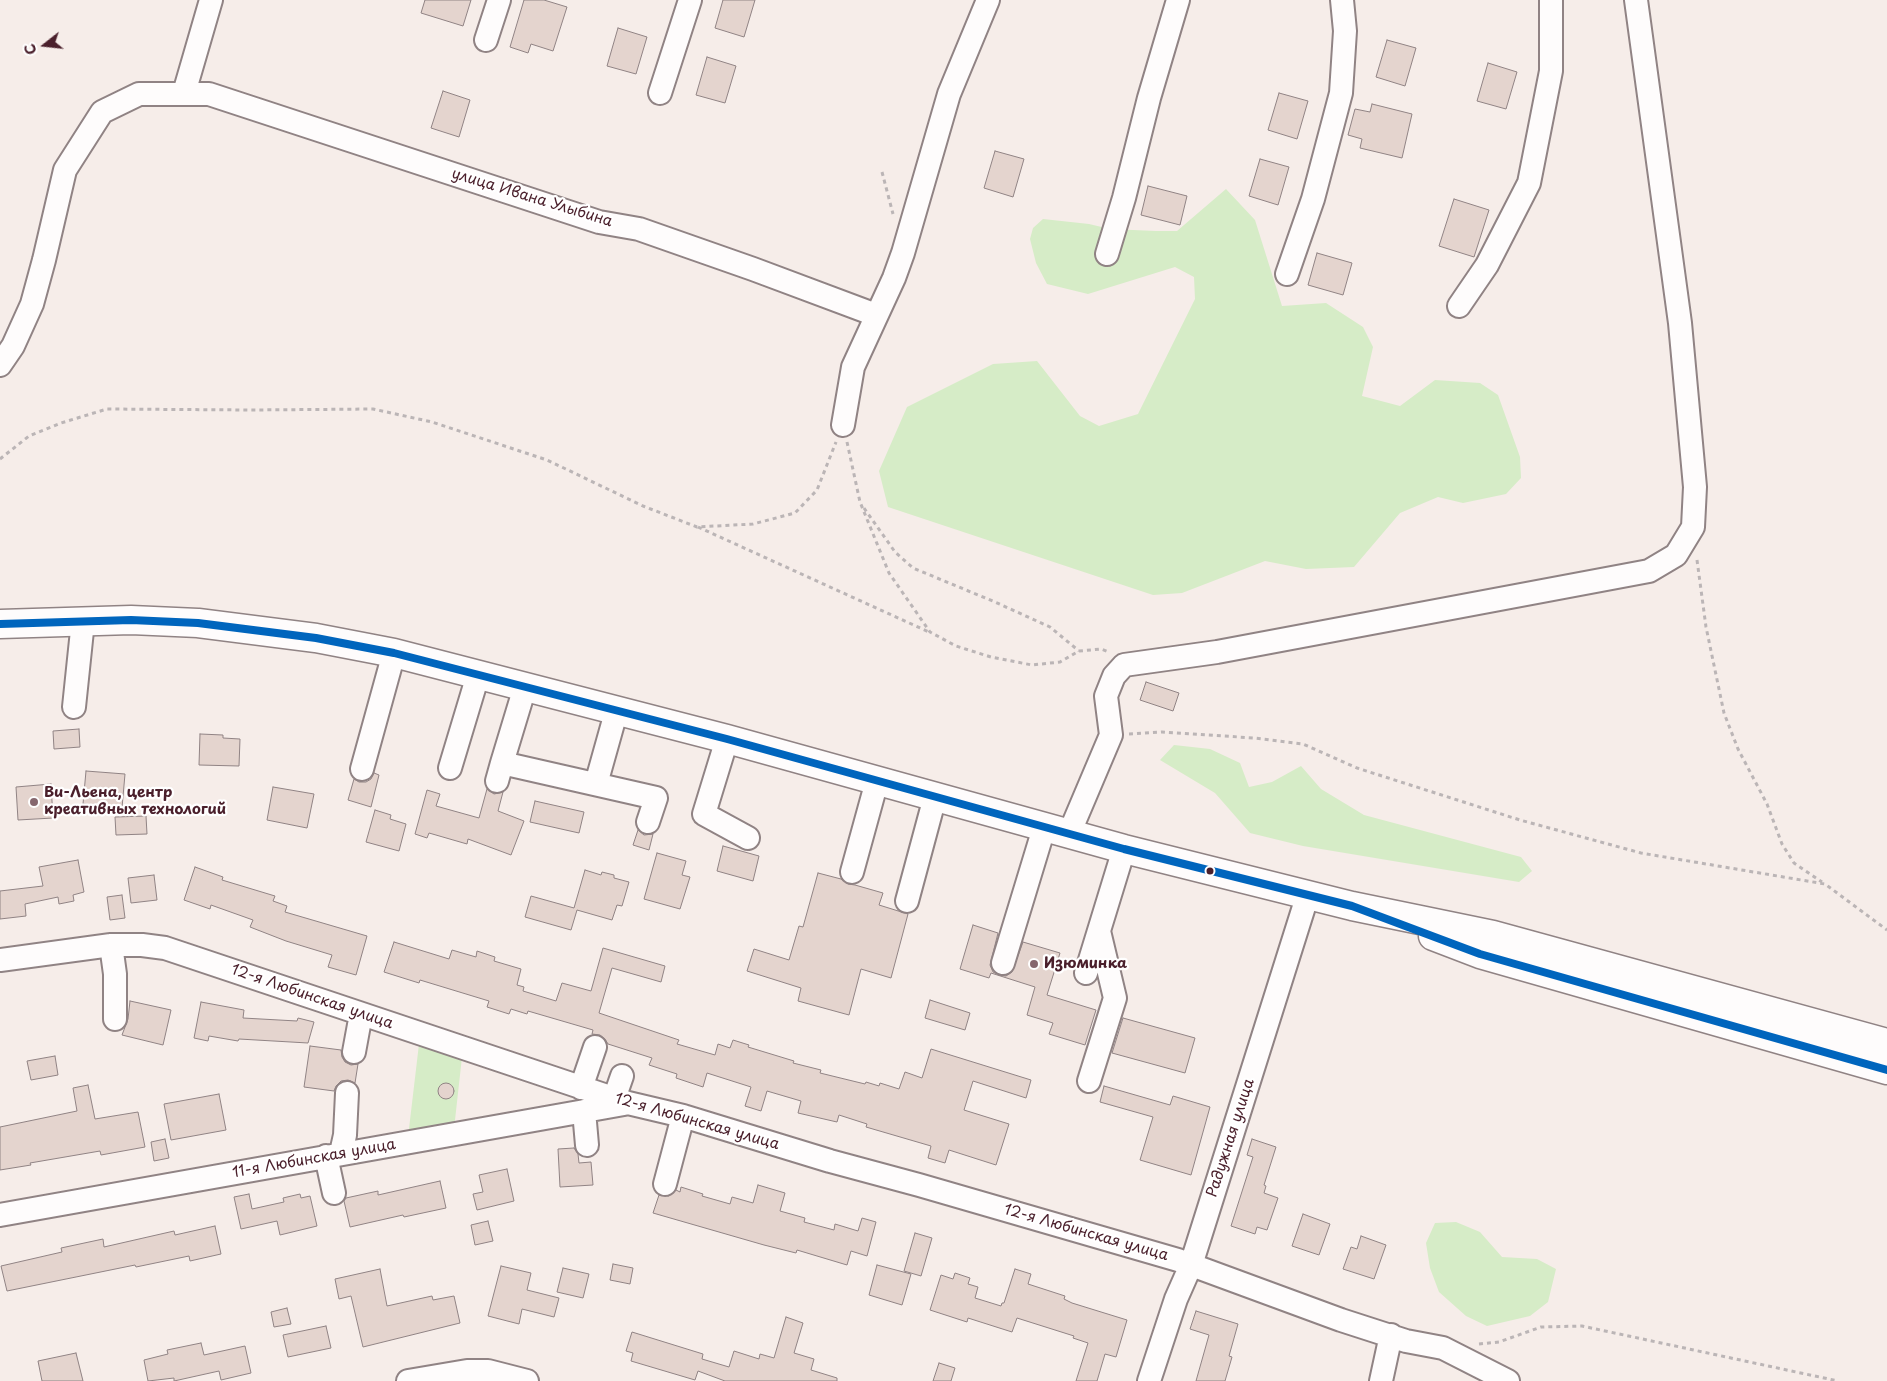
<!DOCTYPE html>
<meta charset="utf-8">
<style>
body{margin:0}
#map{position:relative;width:1887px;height:1381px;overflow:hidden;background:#f6ede9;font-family:"Playpen Sans",sans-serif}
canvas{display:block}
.north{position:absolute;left:20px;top:20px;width:50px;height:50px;-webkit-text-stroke:4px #fff;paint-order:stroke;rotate:254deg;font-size:14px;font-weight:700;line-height:20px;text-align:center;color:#4a1f2b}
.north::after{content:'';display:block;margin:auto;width:18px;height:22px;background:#4a1f2b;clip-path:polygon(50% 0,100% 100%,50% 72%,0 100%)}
</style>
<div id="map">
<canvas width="1887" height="1381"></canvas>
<div class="north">С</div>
</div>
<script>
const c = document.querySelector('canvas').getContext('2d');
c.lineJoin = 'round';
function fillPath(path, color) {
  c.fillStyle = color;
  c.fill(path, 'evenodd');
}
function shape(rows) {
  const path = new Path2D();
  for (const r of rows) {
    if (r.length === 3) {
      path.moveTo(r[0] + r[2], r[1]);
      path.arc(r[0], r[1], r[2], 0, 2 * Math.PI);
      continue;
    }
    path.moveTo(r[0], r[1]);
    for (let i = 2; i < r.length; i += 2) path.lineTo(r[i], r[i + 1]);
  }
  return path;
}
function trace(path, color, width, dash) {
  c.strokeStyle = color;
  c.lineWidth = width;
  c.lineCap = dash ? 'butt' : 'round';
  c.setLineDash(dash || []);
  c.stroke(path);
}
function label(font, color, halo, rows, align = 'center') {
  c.font = font + ' "Playpen Sans",sans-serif';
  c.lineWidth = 4.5;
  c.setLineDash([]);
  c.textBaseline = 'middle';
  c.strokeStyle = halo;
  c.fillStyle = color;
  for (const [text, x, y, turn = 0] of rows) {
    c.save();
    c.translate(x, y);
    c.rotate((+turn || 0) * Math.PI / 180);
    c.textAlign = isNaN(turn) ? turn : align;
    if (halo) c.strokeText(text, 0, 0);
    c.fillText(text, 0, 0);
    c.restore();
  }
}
fillPath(shape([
 [1226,189,1255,220,1282,306,1326,303,1363,327,1373,347,1362,396,1400,406,1435,380,1480,383,1498,395,1520,457,1521,478,1506,494,1463,503,1438,497,1400,513,1354,567,1306,569,1265,561,1182,593,1153,595,888,507,879,471,907,407,993,364,1037,361,1080,416,1099,426,1138,414,1195,299,1194,277,1175,267,1088,294,1047,284,1036,263,1030,239,1033,228,1043,219,1089,224,1110,229,1156,231,1177,231],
 [1174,745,1210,749,1240,763,1249,787,1272,782,1301,766,1321,789,1364,815,1521,857,1532,871,1519,882,1303,846,1250,833,1215,793,1160,760],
 [419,1044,462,1057,454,1129,408,1137],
 [1456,1222,1480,1232,1502,1257,1537,1259,1556,1269,1548,1302,1530,1316,1487,1326,1466,1316,1439,1292,1430,1268,1426,1243,1435,1223]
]), '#d6ecc7');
const building = shape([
 [425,0,471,0,463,26,421,13,425,0],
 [524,0,544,0,567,7,553,51,531,44,528,53,510,47,524,0],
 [723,0,755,0,744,37,715,28,723,0],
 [618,28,647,37,636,74,607,66,618,28],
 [1387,40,1416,48,1405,86,1376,77,1387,40],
 [707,57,736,66,725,103,696,95,707,57],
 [1488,63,1517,72,1506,109,1477,101,1488,63],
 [443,91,470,100,459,137,431,128,443,91],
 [1279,93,1308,101,1297,139,1268,130,1279,93],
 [1372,104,1412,114,1402,158,1360,148,1362,139,1348,135,1355,109,1370,112,1372,104],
 [995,151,1024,159,1013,197,984,188,995,151],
 [1260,159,1289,167,1278,205,1249,196,1260,159],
 [1148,186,1187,196,1180,225,1141,215,1148,186],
 [1454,199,1489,210,1474,257,1439,246,1454,199],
 [1317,253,1352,263,1343,295,1308,285,1317,253],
 [1146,682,1179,693,1173,711,1140,700,1146,682],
 [79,729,80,747,54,749,53,731,79,729],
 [200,734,223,735,223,738,240,739,239,766,199,765,200,734],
 [86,771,125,774,122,808,83,804,86,771],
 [374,773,379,775,371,807,348,800,354,779,359,782,366,782,371,779,374,773],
 [51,784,53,818,18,820,16,787,51,784],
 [273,787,314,794,307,828,267,820,273,787],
 [487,789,494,794,503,792,498,811,524,821,511,855,468,839,467,844,429,833,427,838,415,834,427,790,440,794,436,806,479,818,487,789],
 [535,801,584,812,579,833,530,822,535,801],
 [375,810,391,815,390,819,406,824,399,851,366,842,375,810],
 [146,816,147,834,116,835,115,817,146,816],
 [638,830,644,835,653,834,649,850,633,845,638,830],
 [723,846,759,856,753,881,717,871,723,846],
 [657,853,686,861,682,875,690,877,680,909,644,899,657,853],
 [78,860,84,892,73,895,74,901,59,904,58,897,25,904,26,916,0,919,0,891,43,886,39,867,78,860],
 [195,867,223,877,222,880,275,896,273,901,287,906,285,912,367,936,356,975,328,967,332,955,286,941,250,927,253,920,211,905,210,909,184,900,195,867],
 [585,870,601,875,602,872,614,875,614,878,629,882,622,906,617,905,612,920,577,910,571,930,525,917,531,896,574,908,585,870],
 [818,873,841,879,848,884,855,885,883,893,879,905,908,914,891,978,861,969,849,1015,798,1001,801,988,747,971,754,949,789,960,799,926,803,927,818,873],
 [154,875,157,900,131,903,128,878,154,875],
 [122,895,125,918,110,920,107,897,122,895],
 [973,925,998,933,990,965,993,972,999,975,1006,976,1012,972,1023,942,1060,953,1047,995,1096,1010,1085,1045,1049,1034,1053,1023,1027,1015,1035,987,991,973,989,978,960,969,973,925],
 [394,942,449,959,452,950,476,957,477,951,495,957,494,961,521,969,517,985,524,987,523,991,556,1001,562,983,591,991,603,948,665,966,661,982,612,968,599,1013,679,1040,677,1044,715,1055,718,1044,730,1048,733,1040,749,1045,748,1047,794,1061,793,1063,821,1070,820,1073,865,1084,866,1082,879,1086,880,1083,899,1089,905,1072,922,1078,931,1049,1031,1080,1026,1098,973,1081,964,1110,1009,1124,996,1165,949,1150,945,1163,928,1158,931,1146,866,1127,867,1124,839,1115,837,1122,798,1113,801,1101,767,1091,761,1111,745,1106,751,1087,707,1073,703,1087,676,1078,677,1074,649,1065,652,1058,608,1044,605,1039,600,1035,592,1034,593,1030,528,1011,527,1014,511,1009,509,1014,487,1007,489,1001,420,980,419,983,384,972,394,942],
 [930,1000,970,1013,965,1030,925,1018,930,1000],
 [130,1001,171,1010,163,1045,122,1035,128,1019,130,1001],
 [201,1002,244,1010,243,1018,297,1021,298,1018,314,1022,308,1043,239,1039,238,1041,209,1036,208,1041,194,1038,201,1002],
 [1123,1018,1195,1038,1185,1073,1112,1053,1123,1018],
 [310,1046,341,1050,342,1057,345,1062,351,1065,358,1064,355,1083,348,1080,341,1081,336,1086,334,1091,304,1087,310,1046],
 [55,1056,58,1075,31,1080,27,1061,55,1056],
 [446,1091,8],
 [88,1085,95,1119,138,1112,145,1147,101,1155,100,1151,30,1163,31,1165,0,1170,0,1127,77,1111,73,1088,88,1085],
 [1104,1086,1170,1105,1173,1096,1210,1107,1191,1175,1140,1160,1153,1117,1100,1102,1104,1086],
 [219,1094,226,1130,171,1140,164,1104,219,1094],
 [165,1139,169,1158,154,1161,151,1142,165,1139],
 [1252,1139,1276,1147,1264,1185,1266,1186,1264,1193,1278,1198,1267,1230,1257,1227,1255,1234,1231,1226,1253,1157,1247,1155,1252,1139],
 [574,1148,578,1154,579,1163,591,1162,593,1185,560,1187,558,1149,574,1148],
 [507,1169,514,1201,477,1210,473,1194,483,1192,479,1175,507,1169],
 [440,1181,446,1208,404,1217,403,1215,350,1227,344,1201,346,1198,378,1191,378,1195,440,1181],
 [758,1185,785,1193,780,1211,805,1218,804,1222,834,1230,835,1224,858,1231,862,1218,876,1222,867,1256,851,1251,847,1265,797,1250,796,1253,764,1245,653,1213,659,1195,669,1196,676,1190,680,1192,681,1187,703,1194,702,1196,730,1204,732,1197,753,1203,758,1185],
 [249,1194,252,1209,284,1202,283,1198,300,1194,301,1198,310,1196,317,1226,280,1235,277,1221,241,1229,234,1197,249,1194],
 [1303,1214,1330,1224,1319,1255,1292,1246,1303,1214],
 [488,1221,493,1241,475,1245,471,1225,488,1221],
 [215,1226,221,1254,190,1261,189,1256,136,1267,135,1265,7,1291,1,1266,62,1252,61,1248,103,1239,104,1247,174,1231,175,1235,215,1226],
 [915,1233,932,1238,921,1276,904,1271,915,1233],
 [1361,1236,1386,1245,1374,1279,1343,1269,1351,1247,1357,1249,1361,1236],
 [613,1264,633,1268,630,1284,610,1280,613,1264],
 [877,1265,911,1274,902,1305,869,1295,877,1265],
 [501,1266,531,1273,527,1290,559,1298,554,1317,522,1309,519,1324,488,1316,501,1266],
 [563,1268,589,1274,583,1298,557,1292,563,1268],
 [380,1269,387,1306,432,1296,433,1300,454,1296,460,1323,363,1347,351,1296,339,1299,335,1279,380,1269],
 [1015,1269,1031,1274,1028,1284,1065,1296,1064,1299,1072,1303,1127,1320,1116,1357,1105,1354,1097,1381,1076,1381,1088,1343,1073,1338,1074,1336,1017,1318,1012,1332,968,1318,967,1322,930,1310,941,1275,953,1279,955,1273,970,1278,968,1284,978,1287,975,1298,1001,1306,1002,1303,1004,1303,1015,1269],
 [287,1308,291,1324,274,1327,271,1312,287,1308],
 [1196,1311,1238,1324,1229,1356,1232,1357,1225,1381,1196,1381,1209,1335,1190,1329,1196,1311],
 [786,1317,803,1323,794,1353,814,1359,811,1370,837,1378,837,1381,725,1381,698,1371,695,1380,631,1361,633,1353,626,1351,632,1332,703,1354,702,1359,729,1367,734,1351,759,1359,760,1354,774,1358,786,1317],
 [326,1326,331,1348,288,1357,283,1335,326,1326],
 [201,1343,204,1355,245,1346,251,1373,221,1380,219,1371,174,1381,174,1378,148,1381,144,1360,168,1354,167,1350,201,1343],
 [76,1353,83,1381,42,1381,38,1361,76,1353],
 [939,1363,955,1368,951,1381,933,1381,939,1363]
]);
fillPath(building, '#e4d4ce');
trace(building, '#908384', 1);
const minor = shape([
 [486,40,499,0],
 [184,93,211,0],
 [660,93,690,0],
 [1107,254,1124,198,1149,98,1178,0],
 [1287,274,1313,199,1341,93,1345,31,1342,0],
 [1459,306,1487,265,1529,183,1551,71,1551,0],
 [0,365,13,346,32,304,44,260,65,170,102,112,139,94,209,94,599,222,639,229,753,269,876,315],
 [843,425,853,367,894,278,903,253,949,94,988,0],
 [74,707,83,621],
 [727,739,704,814,748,838],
 [502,763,525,687],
 [450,768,478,675],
 [362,769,394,653],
 [497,781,502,763,656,798,648,822],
 [596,784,617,709],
 [1069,834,1111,735,1106,696,1114,676,1124,665,1217,652,1649,571,1676,555,1693,527,1695,487,1680,323,1636,0],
 [852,872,877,781],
 [907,901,935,797],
 [111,945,115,974,115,1019],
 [0,960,111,945,142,945,165,948,628,1103,683,1116,830,1161,919,1185,1178,1260,1341,1320,1406,1341,1443,1348,1508,1381],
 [1003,963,1044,828],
 [1086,973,1124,849],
 [354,1052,361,1014],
 [1089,1081,1115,998,1099,931],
 [581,1088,595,1047],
 [614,1099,622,1076],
 [584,1111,587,1145],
 [341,1153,345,1135,347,1093],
 [326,1156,334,1193],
 [665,1184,683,1116],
 [0,1215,624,1104],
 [408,1381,467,1371,488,1371,527,1381],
 [1149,1381,1176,1299,1191,1265,1308,894],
 [1381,1381,1391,1335]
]);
const major = shape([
 [0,624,131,620,198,623,316,638,394,653,727,739,1124,849,1352,906,1493,935,1887,1043],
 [1433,936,1480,954,1887,1070]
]);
trace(minor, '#908384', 26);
trace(major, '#908384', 31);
trace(shape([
 [882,172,893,214],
 [847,442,860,502,889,573,930,632,956,646,991,657,1032,665,1060,662,1079,651,1101,649,1109,652],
 [0,459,29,436,61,423,107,409,252,410,373,409,432,422,547,460,643,506,697,527,753,524,795,513,817,490,836,442],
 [864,508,895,552,913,568,995,602,1050,627,1079,651],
 [698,527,929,632],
 [1697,560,1706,627,1724,713,1738,749,1767,804,1782,844,1794,863,1822,882],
 [1129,734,1162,732,1254,738,1303,744,1357,768,1520,820,1641,853,1825,884,1887,930],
 [1479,1344,1499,1342,1541,1327,1582,1326,1838,1381]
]), '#bbb5b6', 3, [4, 4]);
trace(minor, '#fefcfc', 22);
trace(major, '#fefcfc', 28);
trace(shape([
 [0,624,131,620,198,623,316,638,394,653,727,739,1124,849,1352,906,1480,954,1887,1070]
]), '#0065bd', 8);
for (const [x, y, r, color] of [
 [34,802,5,"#86676e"],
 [1210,871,4.5,"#4a1f2b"],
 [1034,964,5,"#86676e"]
]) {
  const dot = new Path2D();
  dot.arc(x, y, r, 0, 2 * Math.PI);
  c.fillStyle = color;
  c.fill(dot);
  trace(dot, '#fff', 2);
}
label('15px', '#4a1f2b', '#fff', [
 ["улица Ивана Улыбина",532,198,17],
 ["12-я Любинская улица",312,997,19],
 ["12-я Любинская улица",697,1122,16],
 ["Радужная улица",1231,1138,-72],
 ["11-я Любинская улица",314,1159,-10],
 ["12-я Любинская улица",1086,1233,16]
]);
label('bold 15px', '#4a1f2b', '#fff', [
 ["Ви-Льена, центр",44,793],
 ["креативных технологий",44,810],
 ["Изюминка",1044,964]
], 'left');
</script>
